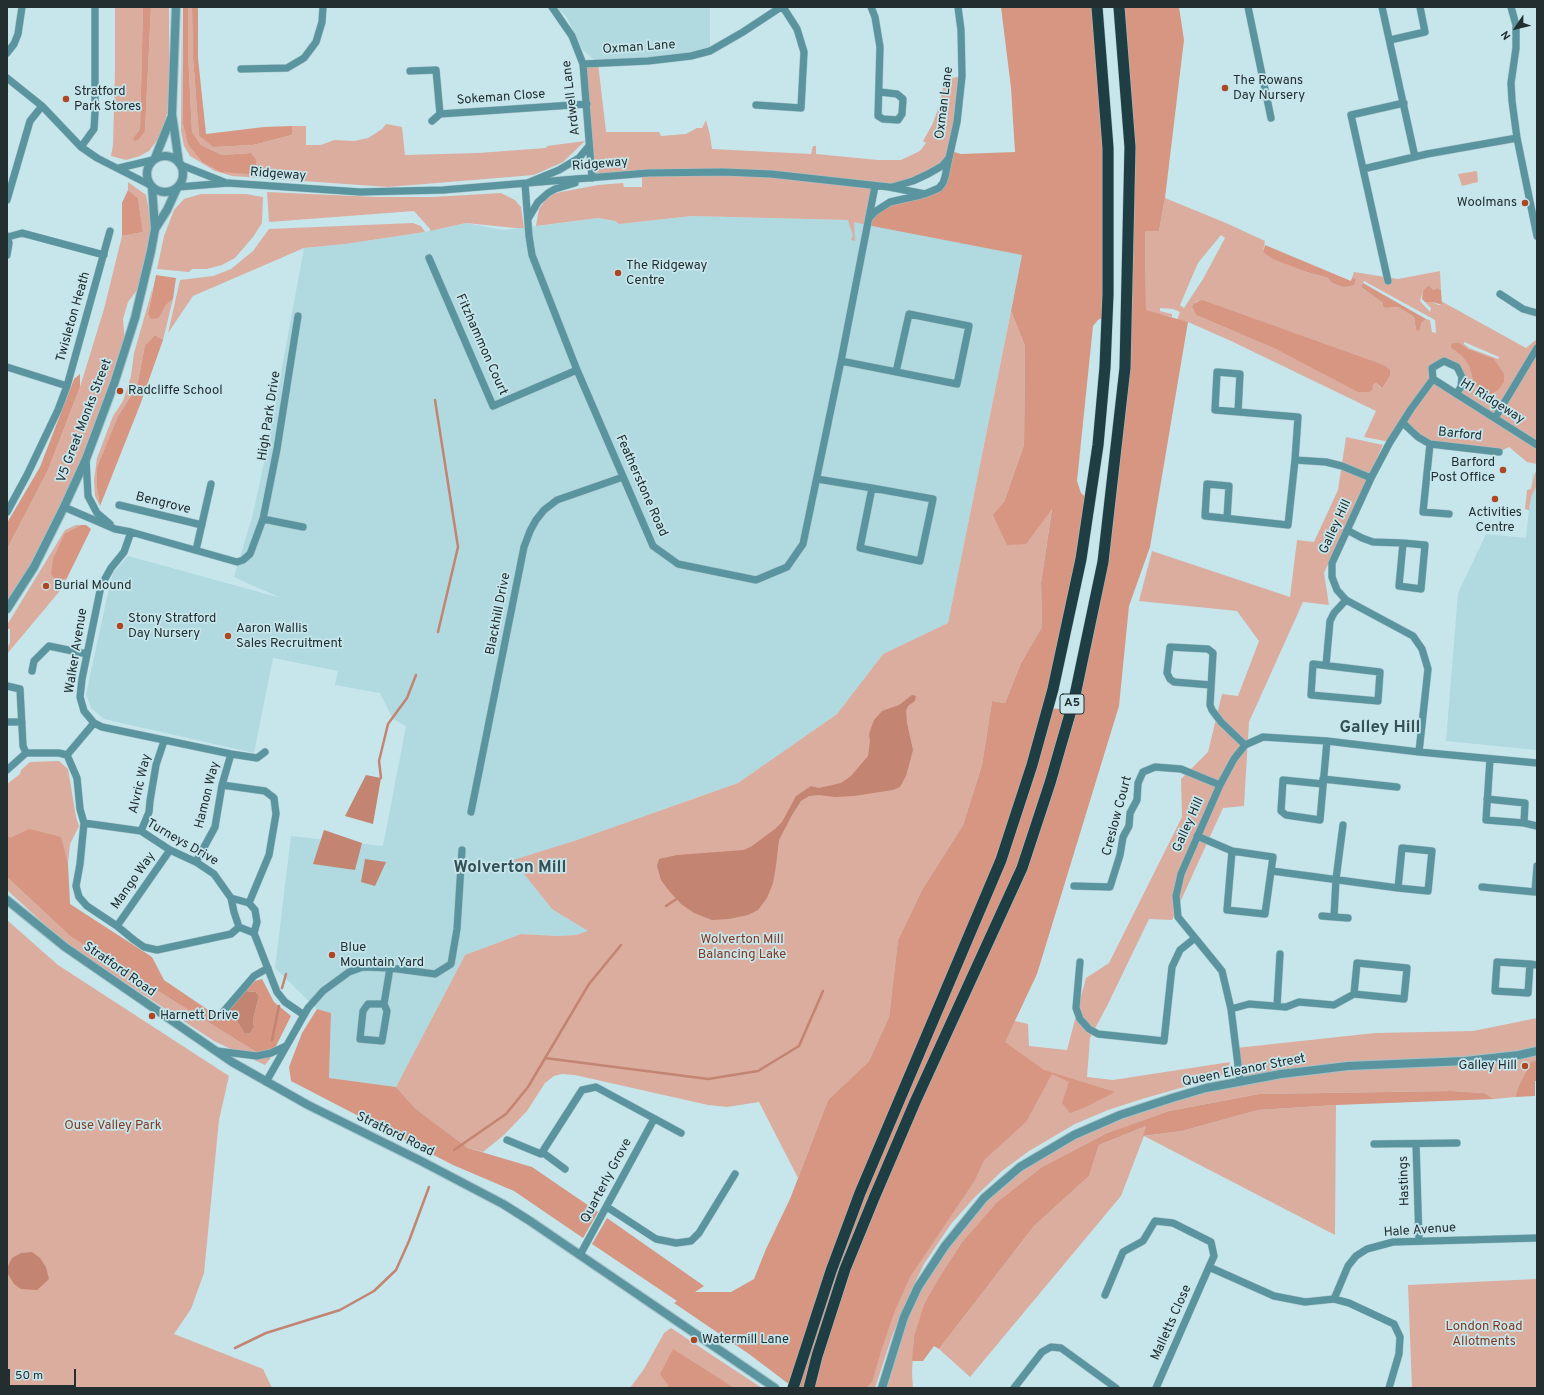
<!DOCTYPE html>
<style>
body{margin:0}
#map{position:relative;width:1544px;height:1395px;overflow:hidden;background:#c6e6ec;font-family:Overpass,sans-serif}
canvas{display:block}
.frame{position:absolute;inset:0;border:8px solid #222e30;pointer-events:none}
.north{position:absolute;left:1496px;top:8px;width:40px;height:40px;-webkit-text-stroke:3px #c6e6ec;paint-order:stroke;rotate:235deg;font-size:11px;font-weight:700;line-height:16px;text-align:center;color:#222e30}
.north::after{content:'';display:block;margin:auto;width:14px;height:18px;background:#222e30;clip-path:polygon(50% 0,100% 100%,50% 72%,0 100%)}
.scale{position:absolute;left:8px;top:1369px;width:68px;height:18px;box-sizing:border-box;border:2px solid #222e30;border-top:0;padding-left:5px;font-size:12px;line-height:14px;white-space:nowrap;color:#222e30;-webkit-text-stroke:3px #c6e6ec;paint-order:stroke}
</style>
<div id="map">
<canvas width="1544" height="1395"></canvas>
<div class="frame"></div>
<div class="north">N</div>
<div class="scale">50 m</div>
</div>
<script>
const c = document.querySelector('canvas').getContext('2d');
c.lineJoin = 'round';
function fillPath(path, color) {
  c.fillStyle = color;
  c.fill(path, 'evenodd');
}
function shape(rows) {
  const path = new Path2D();
  for (const r of rows) {
    if (r.length === 3) {
      path.moveTo(r[0] + r[2], r[1]);
      path.arc(r[0], r[1], r[2], 0, 2 * Math.PI);
      continue;
    }
    path.moveTo(r[0], r[1]);
    for (let i = 2; i < r.length; i += 2) path.lineTo(r[i], r[i + 1]);
  }
  return path;
}
function trace(path, color, width, dash) {
  c.strokeStyle = color;
  c.lineWidth = width;
  c.lineCap = dash ? 'butt' : 'round';
  c.setLineDash(dash || []);
  c.stroke(path);
}
function label(font, color, halo, rows, align = 'center') {
  c.font = font + ' Overpass,sans-serif';
  c.lineWidth = 3.5;
  c.setLineDash([]);
  c.textBaseline = 'middle';
  c.strokeStyle = halo;
  c.fillStyle = color;
  for (const [text, x, y, turn = 0] of rows) {
    c.save();
    c.translate(x, y);
    c.rotate((+turn || 0) * Math.PI / 180);
    c.textAlign = isNaN(turn) ? turn : align;
    if (halo) c.strokeText(text, 0, 0);
    c.fillText(text, 0, 0);
    c.restore();
  }
}
fillPath(shape([
 [555,7,710,7,710,51,598,63,583,50,566,16],
 [692,216,849,220,1022,255,948,623,883,654,837,714,738,783,574,841,514,860,552,909,589,931,576,935,557,936,521,934,465,955,396,1087,329,1078,331,1013,317,1009,275,968,291,836,383,846,406,726,393,719,380,693,335,685,338,671,273,658,254,753,104,719,91,708,86,694,108,593,113,573,128,556,281,598,234,577,253,514,267,449,304,248,345,244,425,232,466,223,503,230,546,225,598,218,615,221,619,224],
 [1533,470,1537,489,1537,750,1446,741,1458,593,1486,534,1526,538]
]), '#b1d9e0');
fillPath(shape([
 [115,7,143,7,140,129,133,138,145,131,151,7,169,7,169,93,167,113,162,132,155,143,149,151,140,156,126,160,111,156,113,145,115,71],
 [182,7,183,124,188,145,202,162,251,153,222,155,201,145,192,132,188,52,188,7,192,7,193,57,199,136,213,147,253,145,292,135,292,126,306,126,306,145,321,145,334,140,354,141,368,138,373,135,382,129,386,124,402,127,405,155,478,153,546,148,547,146,585,141,563,162,534,175,388,187,232,176,215,171,190,156,184,146,181,131],
 [598,63,606,132,659,132,661,136,686,134,697,128,702,128,706,120,710,135,712,149,811,154,813,146,816,146,816,154,878,160,901,160,920,151,926,143,923,141,932,125,939,107,945,77,952,78,962,76,949,158,913,181,875,186,867,225,854,222,855,241,851,240,853,235,848,220,692,216,619,224,615,221,598,218,536,226,539,209,546,199,556,193,598,185,623,183,624,187,642,187,642,176,592,178,583,64],
 [1477,171,1478,182,1462,186,1458,174],
 [128,182,146,195,152,227,141,285,128,302,123,319,125,343,103,410,63,502,22,580,7,601,7,549,48,470,80,387,104,309,122,236,143,232,138,198,128,190],
 [267,192,376,197,433,197,501,193,515,200,521,207,524,228,515,228,466,223,430,231,430,229,414,211,269,222],
 [201,194,246,194,263,197,262,223,253,237,235,258,222,265,207,269,192,269,189,272,157,269,164,236,174,210,184,199],
 [1165,198,1226,223,1265,241,1263,252,1307,272,1328,278,1332,283,1343,287,1355,279,1352,278,1354,272,1398,279,1440,271,1441,290,1437,288,1434,290,1428,285,1423,291,1420,301,1430,312,1431,308,1425,302,1433,302,1438,305,1442,305,1441,301,1526,348,1537,339,1537,464,1527,462,1509,447,1499,452,1430,444,1403,423,1390,442,1364,437,1376,411,1231,341,1188,322,1177,320,1180,312,1173,309,1160,308,1160,311,1172,314,1172,317,1146,311,1145,231,1159,231],
 [1221,235,1225,238,1203,279,1184,308,1180,305,1198,263],
 [1364,281,1435,320,1436,333,1432,332,1430,320,1426,319,1422,322,1421,326,1416,330,1414,317,1398,307,1385,308,1383,306,1383,303,1361,287],
 [1197,301,1390,376,1381,388,1376,383,1373,385,1278,350,1196,315,1192,307,1194,303],
 [1464,342,1499,357,1498,359,1469,348,1464,344],
 [1460,343,1468,349,1478,354,1474,383,1469,366,1462,356,1451,348],
 [1444,361,1457,367,1461,387,1456,393,1433,379,1432,368],
 [413,223,421,226,425,232,345,244,304,248,193,296,168,333,180,280,213,276,231,269,253,251,269,229],
 [153,287,148,314,159,318,166,305,173,299,163,340,155,335,145,345,137,387,118,416,97,467,97,488,100,506,95,496,94,480,97,458,113,416,123,401,131,376,134,353],
 [1011,311,1025,346,1024,445,1004,502,1052,508,1041,583,1042,627,1021,663,1005,703,992,701,982,765,963,825,922,890,898,940,889,1017,869,1061,828,1100,798,1178,759,1102,727,1107,708,1105,575,1075,562,1074,554,1076,545,1083,527,1111,504,1135,483,1152,468,1148,416,1109,396,1087,465,955,521,934,557,936,576,935,588,931,552,909,513,860,574,841,738,783,837,714,883,654,948,623],
 [1346,437,1383,445,1324,573,1329,605,1303,602,1249,722,1244,806,1223,808,1172,920,1149,919,1108,1004,1090,1038,1087,1077,1113,1080,1230,1062,1227,1072,1219,1077,1142,1099,1108,1110,1075,1124,1029,1151,1002,1171,974,1198,951,1224,924,1264,908,1297,892,1336,875,1388,818,1388,970,1010,1028,1024,1029,1046,1067,1050,1086,978,1109,963,1182,817,1181,779,1208,752,1222,694,1238,696,1259,641,1237,611,1139,601,1152,551,1290,597,1297,540,1314,542,1338,490],
 [1537,470,1537,489,1536,487,1531,497,1529,510,1525,509,1527,490,1531,489,1535,473],
 [76,525,81,525,65,533,57,582,67,578,64,586,7,654,7,647,10,643,10,629,7,629,7,625,65,530],
 [59,761,68,769,76,817,79,826,70,844,68,863,60,837,10,839,7,835,7,784,20,774,21,770,30,762],
 [7,877,71,937,269,1060,265,1065,214,1041,65,943,7,890],
 [7,920,58,965,229,1076,219,1120,204,1273,191,1309,174,1334,263,1369,272,1388,7,1388],
 [1537,1018,1537,1060,1531,1062,1519,1085,1515,1097,1494,1099,1484,1093,1451,1091,1259,1094,1169,1111,1107,1133,1042,1167,997,1202,962,1242,938,1279,924,1304,914,1336,912,1373,913,1388,882,1388,918,1287,984,1198,1020,1167,1120,1114,1240,1081,1236,1048,1375,1033,1473,1031],
 [1336,1105,1335,1235,1144,1136,1121,1196,970,1377,939,1349,1034,1226,1089,1176,1099,1145,1146,1126,1144,1136,1182,1131,1258,1110],
 [1537,1279,1537,1388,1412,1388,1408,1285],
 [671,1328,762,1388,630,1388,644,1369,664,1333]
]), '#dbad9f');
fillPath(shape([
 [143,7,151,7,145,131,139,139,134,141,133,138,140,129],
 [183,7,188,7,188,52,192,132,201,145,222,155,251,153,256,160,256,167,249,174,221,172,202,162,188,145,183,124],
 [192,7,198,7,198,58,206,134,264,127,292,126,292,135,253,145,213,147,199,136,193,57],
 [1001,7,1097,7,1108,148,1107,315,1098,320,1093,326,1077,481,1081,493,1090,501,1048,708,1071,710,1103,562,1125,368,1130,147,1119,7,1179,7,1184,40,1165,198,1159,231,1145,231,1146,310,1188,322,1150,547,1129,606,1119,706,1037,974,1005,1042,1044,1070,1115,1092,1086,1107,1070,1113,1062,1103,1069,1082,1052,1074,1026,1122,984,1160,975,1180,910,1277,894,1313,882,1348,872,1382,866,1388,794,1388,749,1354,674,1303,677,1301,592,1244,607,1218,704,1286,695,1292,731,1292,754,1279,766,1249,790,1199,828,1100,869,1061,889,1017,898,940,922,890,963,825,982,765,992,701,1005,703,1021,663,1042,627,1041,583,1052,509,1026,544,1007,545,993,515,1004,502,1024,445,1025,346,1011,311,1022,255,867,225,870,217,890,202,939,188,951,151,961,154,1015,152,1011,88],
 [128,190,138,198,143,232,122,236,122,203],
 [1265,245,1351,281,1352,278,1356,279,1354,285,1343,287,1332,283,1328,278,1307,272,1273,259,1263,252],
 [156,275,176,278,173,299,166,305,159,318,151,319,148,314],
 [1363,283,1426,319,1422,322,1419,331,1416,330,1414,317,1398,307,1385,308,1383,306,1383,303,1361,287],
 [1428,285,1434,290,1437,288,1441,290,1442,305,1433,302,1425,302,1422,299,1423,291],
 [1202,300,1378,363,1385,366,1390,370,1390,376,1382,388,1376,383,1373,385,1372,390,1369,392,1358,392,1278,350,1196,315,1192,307,1194,303],
 [155,335,163,340,140,405,100,506,97,488,97,467,118,416,137,387,145,345],
 [1455,343,1460,343,1468,349,1494,359,1504,374,1504,382,1498,390,1489,395,1480,390,1474,383,1469,366,1462,356,1451,348,1451,344],
 [80,374,80,387,48,470,7,549,7,523,40,467,74,379],
 [81,525,86,525,91,529,67,578,57,582,51,574,53,559,65,533],
 [29,829,61,837,68,863,70,904,152,957,164,980,223,1020,243,988,248,987,255,981,262,979,274,1002,291,1016,269,1060,71,937,7,877,7,835,10,838],
 [247,991,256,992,259,996,253,1020,254,1027,250,1033,245,1034,237,1021,231,1017,229,1011,241,993],
 [317,1009,331,1013,329,1078,396,1087,416,1109,468,1148,532,1167,598,1212,583,1238,514,1191,453,1165,291,1081,289,1067,302,1033],
 [1537,1060,1537,1081,1535,1081,1535,1096,1515,1097,1519,1085,1531,1062],
 [1451,1091,1484,1093,1494,1099,1336,1105,1258,1110,1182,1131,1143,1136,1146,1126,1099,1145,1089,1176,1034,1226,939,1349,934,1346,923,1361,912,1361,914,1336,924,1304,938,1279,962,1242,997,1202,1042,1167,1107,1133,1169,1111,1259,1094],
 [673,1349,684,1356,734,1388,668,1388,668,1385,660,1374]
]), '#d69682');
fillPath(shape([
 [912,695,916,696,915,701,908,706,906,711,907,723,913,750,906,776,900,787,893,790,854,796,835,797,819,795,809,796,801,801,792,815,779,840,776,866,773,883,767,898,758,910,748,915,729,919,712,920,694,913,681,904,670,892,661,880,657,866,659,859,677,855,744,850,752,846,775,829,782,822,796,796,811,786,819,788,828,786,841,783,851,776,868,756,870,741,869,734,874,720,882,711,899,705],
 [366,775,381,778,373,824,345,816],
 [324,830,362,843,355,870,313,864],
 [365,859,386,862,375,886,361,882],
 [246,991,256,992,259,996,253,1020,254,1027,250,1033,245,1034,237,1021,231,1017,229,1011,241,993],
 [32,1252,40,1258,46,1267,49,1279,37,1290,21,1289,14,1284,8,1274,8,1266,12,1258,21,1253]
]), '#c38471');
trace(shape([
 [435,400,458,547,438,632],
 [381,778,379,761,388,724,407,698,416,675],
 [666,906,678,898],
 [282,988,286,974],
 [272,1040,279,1006],
 [545,1058,708,1079,758,1071,799,1046,823,991],
 [454,1150,506,1114,528,1087,589,984,621,945],
 [235,1348,266,1333,340,1310,374,1291,396,1270,409,1241,429,1187]
]), '#c38471', 2.5);
const minor = shape([
 [552,7,572,36,583,64,592,178],
 [871,7,875,17,880,47,878,116,883,119,898,120,902,114,903,99,897,94,880,92],
 [1248,7,1271,118],
 [1382,7,1415,157],
 [1511,7,1516,25,1516,48,1511,83,1512,101,1517,138,1537,236],
 [1390,40,1425,32,1420,7],
 [7,53,14,44,18,34,22,7],
 [583,64,648,61,691,56,710,51,743,32,781,7],
 [241,69,287,68,304,58,316,42,322,22,323,7],
 [410,71,436,70,440,114,587,104],
 [7,78,42,106,81,147,97,158,150,185],
 [756,105,801,108,804,52,797,29,783,7],
 [432,121,440,114],
 [589,146,579,158,559,170,525,184,529,236,532,255,577,370,653,546,678,564,756,580,787,567,803,544,841,361,875,186],
 [81,147,94,129,95,112,95,7],
 [181,165,224,182],
 [119,168,153,160],
 [1363,169,1427,154,1517,138],
 [178,187,228,183,360,192,443,190,648,173,723,172,771,174,889,187,925,194,939,188,943,183,945,177,949,158],
 [892,187,913,181,928,174,942,166,949,158,957,122,962,76,961,30,958,7],
 [7,200,30,121,42,106],
 [870,217,876,211,890,202,921,195],
 [528,219,538,202,548,193,555,189,575,183],
 [7,236,9,243,7,255],
 [8,237,22,233,104,255],
 [429,258,493,406,577,370],
 [1388,281,1351,115,1404,103],
 [1500,294,1523,309,1537,313],
 [841,361,957,384,969,326,909,314,896,372],
 [7,367,67,386],
 [1433,379,1537,445],
 [1433,379,1432,368,1444,361,1457,367,1462,377,1461,387,1456,394],
 [1495,418,1537,348],
 [1403,423,1418,437,1430,444,1499,452],
 [1430,444,1423,512,1449,514],
 [86,459,88,496,97,513,110,524],
 [1295,460,1326,462,1342,466,1371,478],
 [817,479,872,488,933,499,920,561,860,548,872,488],
 [119,505,202,525],
 [64,507,115,529,131,532,237,562,243,560,250,554,263,519,303,527],
 [7,512,27,475,58,410,67,386,110,231],
 [1227,518,1229,486,1207,484,1205,516,1288,525,1295,460,1298,417,1215,410,1217,372,1240,374,1238,412],
 [263,519,277,449,298,316],
 [1347,530,1362,538,1373,542,1403,543,1425,545,1421,589,1399,586,1403,543],
 [131,532,124,552,111,568,101,586,82,679,80,697,84,711,94,723,102,727,231,754,257,758,265,752],
 [196,550,211,484],
 [1313,664,1380,672,1378,701,1311,695,1313,664],
 [1326,665,1330,621,1334,613,1346,600],
 [32,671,34,661,49,646,87,654],
 [1211,685,1174,682,1170,679,1167,673,1170,647,1208,649,1213,653,1210,705,1212,710,1221,722,1245,745],
 [7,686,20,689,23,746,26,753],
 [7,722,22,722],
 [94,723,67,755,77,778,80,809,84,823,80,864,76,886,79,897,87,906,117,926,134,940,144,947,157,950,231,934,239,927],
 [1419,752,1428,669,1422,649,1413,636,1346,600,1337,590,1332,577,1332,563,1371,478,1390,442,1411,409,1433,379],
 [1490,759,1486,820,1524,823,1537,826],
 [7,770,26,753,59,753,67,755],
 [1323,779,1397,787],
 [1323,784,1283,780,1281,811,1286,815,1320,820,1327,741],
 [222,785,265,791,274,798,276,814,269,855,249,903],
 [1487,799,1525,803,1524,823],
 [471,812,524,547,530,531,536,520,544,510,557,500,623,477],
 [84,823,141,831,170,850,196,862,214,874,231,898,234,912,239,927,254,933,277,992,285,1002,304,1015],
 [141,831,149,812,150,801,156,765,164,741],
 [1197,836,1232,851,1273,857,1265,914,1227,910,1232,851],
 [196,862,215,827,222,785,231,754],
 [1272,871,1398,888,1428,891,1432,851,1402,848,1398,888],
 [1074,886,1110,887,1120,855,1123,837,1129,826,1130,813,1137,800,1138,783,1143,772,1155,767,1181,769,1220,785],
 [1482,887,1535,892,1537,866],
 [231,898,249,903,255,910,257,922,254,933],
 [1322,916,1334,917,1336,879,1343,825],
 [1334,917,1348,918],
 [117,926,170,850],
 [1080,962,1076,1008,1080,1019,1089,1029,1098,1034,1164,1041,1172,967,1180,950,1195,938],
 [1530,964,1528,993,1495,991,1497,962,1530,964,1537,965],
 [384,1004,368,1004,363,1011,360,1039,382,1041,387,1011,384,1004,390,968],
 [1277,1006,1280,954],
 [1231,1009,1249,1004,1286,1007,1299,1002,1334,1005,1354,994,1404,999,1407,968,1357,963,1354,994],
 [223,1012,254,976,268,968],
 [217,1051,257,1056,271,1053,286,1046],
 [1240,1081,1231,1009,1222,971,1178,917,1176,896,1181,874,1220,785,1234,759,1245,745,1263,737,1327,741,1419,752,1537,763],
 [266,1082,308,1008,323,991,349,972,363,967,390,968,435,974,451,964,457,929,462,850],
 [507,1140,541,1154,582,1090,596,1087,681,1133],
 [1374,1144,1457,1143],
 [1416,1144,1419,1241],
 [542,1152,565,1169],
 [607,1207,656,1239,676,1243,691,1241,699,1233,735,1174],
 [580,1255,654,1119],
 [1105,1295,1123,1252,1143,1241,1155,1221,1173,1223,1211,1242,1214,1256,1209,1267],
 [1334,1299,1348,1266,1356,1256,1367,1249,1393,1242,1537,1238],
 [1014,1388,1042,1352,1051,1347,1061,1348,1116,1388],
 [1156,1388,1209,1267,1274,1296,1305,1302,1334,1299,1349,1303,1394,1324,1400,1337,1399,1354,1389,1388]
]);
const tertiary = shape([
 [176,7,172,114,179,163],
 [165,174,18],
 [155,158,171,118],
 [155,229,167,210,177,188],
 [7,609,34,567,64,507,86,459,114,384,135,318,151,251,155,229,152,187],
 [7,900,65,947,232,1062,308,1105,421,1161,503,1204,530,1221,775,1388],
 [882,1388,904,1317,918,1287,945,1246,984,1198,1020,1167,1074,1135,1120,1115,1172,1098,1206,1088,1281,1074,1348,1066,1465,1061,1519,1055,1537,1051]
]);
const trunk = shape([
 [793,1388,831,1271,860,1193,1001,860,1032,765,1053,689,1081,559,1098,445,1105,367,1108,294,1108,148,1097,7],
 [809,1388,817,1356,845,1269,874,1198,915,1102,1022,868,1050,783,1074,700,1103,562,1125,368,1130,147,1119,7]
]);
trace(minor, '#a5c1c6', 8);
trace(tertiary, '#a5c1c6', 10);
trace(trunk, '#a5c1c6', 12);
trace(minor, '#59949f', 7);
trace(tertiary, '#59949f', 8);
trace(trunk, '#1e3e44', 11);
for (const [x, y, r, color] of [
 [1225,88,4,"#ae4624"],
 [66,99,4,"#ae4624"],
 [1525,203,4,"#ae4624"],
 [618,273,4,"#ae4624"],
 [120,391,4,"#ae4624"],
 [1503,470,4,"#ae4624"],
 [1495,499,4,"#ae4624"],
 [46,586,4,"#ae4624"],
 [120,626,4,"#ae4624"],
 [228,636,4,"#ae4624"],
 [332,955,4,"#ae4624"],
 [152,1016,4,"#ae4624"],
 [1525,1066,4,"#ae4624"],
 [694,1340,4,"#ae4624"]
]) {
  const dot = new Path2D();
  dot.arc(x, y, r, 0, 2 * Math.PI);
  c.fillStyle = color;
  c.fill(dot);
  trace(dot, '#c6e6ec', 1.5);
}
for (const [x, y, w] of [
 [1072,704,24]
]) {
  const box = new Path2D();
  box.roundRect(x - w / 2, y - 10, w, 20, 3);
  c.fillStyle = '#c6e6ec';
  c.fill(box);
  trace(box, '#222e30', 1);
}
label('bold 12px', '#222e30', null, [
 ["A5",1072,704]
]);
label('13px', '#222e30', '#c6e6ec', [
 ["Oxman Lane",639,48,-4],
 ["Sokeman Close",501,98,-4],
 ["Ardwell Lane",572,98,-97],
 ["Oxman Lane",945,103,-83],
 ["Ridgeway",600,165,-5],
 ["Ridgeway",278,175,4],
 ["Twisleton Heath",74,317,-74],
 ["Fitzhammon Court",481,345,66],
 ["H1 Ridgeway",1492,402,32],
 ["High Park Drive",270,416,-81],
 ["V5 Great Monks Street",85,421,-69],
 ["Barford",1460,435,6],
 ["Featherstone Road",641,486,66],
 ["Bengrove",163,504,14],
 ["Galley Hill",1336,527,-65],
 ["Blackhill Drive",499,614,-79],
 ["Walker Avenue",77,651,-81],
 ["Alvric Way",141,784,-77],
 ["Hamon Way",208,795,-76],
 ["Creslow Court",1118,816,-75],
 ["Galley Hill",1189,825,-66],
 ["Turneys Drive",182,843,30],
 ["Mango Way",134,881,-55],
 ["Stratford Road",119,970,35],
 ["Queen Eleanor Street",1244,1071,-11],
 ["Stratford Road",395,1135,26],
 ["Quarterly Grove",607,1181,-62],
 ["Hastings",1405,1181,-92],
 ["Hale Avenue",1420,1231,-4],
 ["Malletts Close",1172,1323,-66]
]);
label('13px', '#222e30', '#c6e6ec', [
 ["The Rowans",1233,81],
 ["Day Nursery",1233,96],
 ["Stratford",74,92],
 ["Park Stores",74,107],
 ["Woolmans",1517,203,"right"],
 ["The Ridgeway",626,266],
 ["Centre",626,281],
 ["Radcliffe School",128,391],
 ["Barford",1495,463,"right"],
 ["Post Office",1495,478,"right"],
 ["Activities",1495,513,"center"],
 ["Centre",1495,528,"center"],
 ["Burial Mound",54,586],
 ["Stony Stratford",128,619],
 ["Day Nursery",128,634],
 ["Aaron Wallis",236,629],
 ["Sales Recruitment",236,644],
 ["Blue",340,948],
 ["Mountain Yard",340,963],
 ["Harnett Drive",160,1016],
 ["Galley Hill",1517,1066,"right"],
 ["Watermill Lane",702,1340]
], 'left');
label('13px', '#84371e', '#c6e6ec', [
 ["Wolverton Mill",742,940],
 ["Balancing Lake",742,955],
 ["Ouse Valley Park",113,1126],
 ["London Road",1484,1327],
 ["Allotments",1484,1342]
]);
label('bold 17px', '#365156', '#c6e6ec', [
 ["Galley Hill",1380,729],
 ["Wolverton Mill",510,869]
]);
</script>
